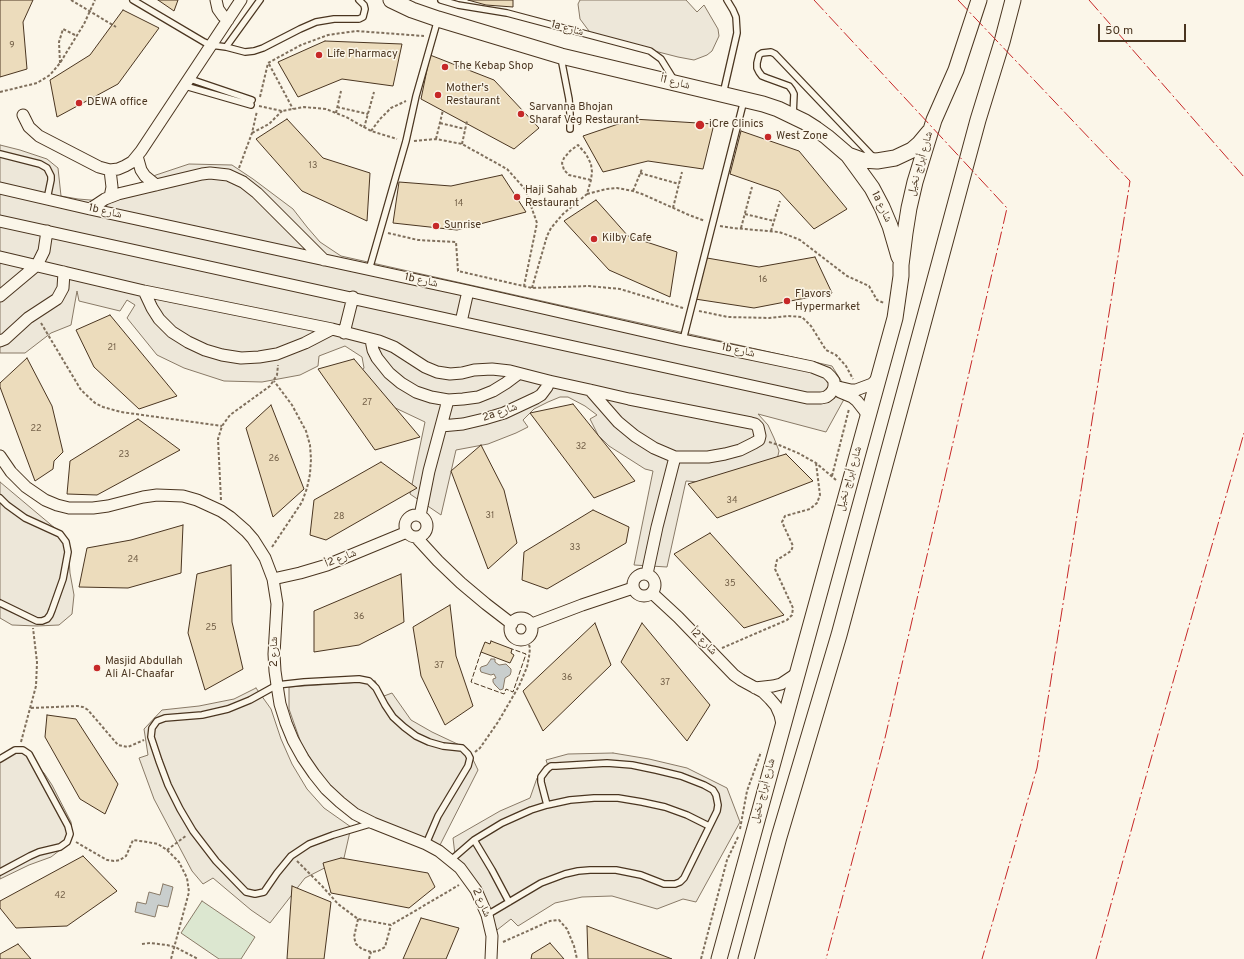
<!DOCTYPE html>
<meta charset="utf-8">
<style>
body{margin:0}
#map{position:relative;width:1244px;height:959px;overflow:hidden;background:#fbf6e9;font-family:Overpass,sans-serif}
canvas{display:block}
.scale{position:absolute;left:1098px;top:24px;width:88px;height:18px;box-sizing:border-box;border:2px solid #4a3520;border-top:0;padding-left:5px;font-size:12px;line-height:14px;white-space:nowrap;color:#4a3520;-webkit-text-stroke:3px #fbf6e9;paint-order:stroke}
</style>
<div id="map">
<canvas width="1244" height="959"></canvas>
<div class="scale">50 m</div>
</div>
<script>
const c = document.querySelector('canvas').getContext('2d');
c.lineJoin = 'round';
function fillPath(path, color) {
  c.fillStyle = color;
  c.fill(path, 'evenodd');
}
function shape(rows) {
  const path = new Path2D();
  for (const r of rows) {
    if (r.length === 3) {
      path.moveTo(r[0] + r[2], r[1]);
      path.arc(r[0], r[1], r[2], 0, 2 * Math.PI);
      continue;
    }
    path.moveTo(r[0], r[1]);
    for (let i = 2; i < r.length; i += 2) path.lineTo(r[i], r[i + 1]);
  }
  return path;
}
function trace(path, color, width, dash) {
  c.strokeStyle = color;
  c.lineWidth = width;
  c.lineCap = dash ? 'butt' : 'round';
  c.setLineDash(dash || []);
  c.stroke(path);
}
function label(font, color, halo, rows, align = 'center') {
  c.font = font + ' Overpass,"Noto Naskh Arabic",sans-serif';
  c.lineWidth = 3;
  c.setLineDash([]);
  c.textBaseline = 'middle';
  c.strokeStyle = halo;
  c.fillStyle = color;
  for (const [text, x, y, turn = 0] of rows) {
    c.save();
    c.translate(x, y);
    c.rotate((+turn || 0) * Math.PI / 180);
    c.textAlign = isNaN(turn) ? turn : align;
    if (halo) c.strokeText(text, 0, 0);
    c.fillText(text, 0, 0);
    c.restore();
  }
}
const green = shape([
 [202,901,255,937,241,959,219,959,181,933,202,901]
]);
fillPath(green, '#dce7d0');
trace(green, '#887966', 1);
const parking = shape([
 [580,0,686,0,697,12,704,5,718,29,719,36,712,51,707,55,694,60,678,57,592,35,580,19,578,4,580,0],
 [0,145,20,150,47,159,58,168,61,196,78,199,103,201,156,175,189,164,232,165,253,179,293,209,307,227,320,242,341,256,832,366,848,392,826,432,758,414,768,425,774,438,779,451,777,460,714,483,686,481,667,567,634,565,653,471,645,469,609,446,598,435,590,419,597,415,585,406,568,397,560,397,548,402,534,409,523,420,528,427,516,433,488,444,456,450,441,515,410,494,425,422,387,404,359,374,364,368,362,357,345,346,319,356,318,366,300,375,262,382,224,381,184,368,157,355,127,318,135,305,127,300,120,311,79,301,77,291,71,325,51,333,25,353,0,353,0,145],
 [0,482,56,529,68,543,70,573,74,595,72,614,59,625,37,626,12,625,0,618,0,482],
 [375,681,384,696,392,693,411,720,432,732,468,749,478,770,439,847,359,814,322,778,301,743,289,709,289,687,375,681],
 [256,688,271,709,281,739,292,764,307,789,324,808,351,827,344,858,305,878,270,923,251,910,213,878,203,884,192,871,154,799,139,758,148,755,144,729,162,710,199,706,234,699,256,688],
 [10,750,23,751,44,773,52,785,71,822,72,834,64,847,51,857,29,865,0,879,0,758,10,750],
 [613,753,649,759,687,768,727,788,740,822,696,902,683,899,657,909,612,896,582,897,555,903,518,926,511,919,497,930,455,855,453,838,500,811,530,798,537,778,550,772,546,760,568,754,613,753]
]);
fillPath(parking, '#ede7d9');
trace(parking, '#887966', 1);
const water = shape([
 [491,659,495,659,495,662,499,665,506,664,511,669,511,672,510,675,505,678,503,689,500,690,495,685,493,682,493,679,496,678,494,674,491,675,481,672,480,669,481,667,487,665,491,659],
 [163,884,173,887,168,907,158,905,155,917,135,912,137,902,146,904,149,892,160,895,163,884]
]);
fillPath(water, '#c9cecd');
trace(water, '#887966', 1);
const building = shape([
 [0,0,33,0,23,22,27,69,0,77,0,0],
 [158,0,178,0,174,11,158,0],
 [468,0,513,0,513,7,486,5,468,0],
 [123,10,159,28,118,84,57,117,50,80,90,55,123,10],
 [325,41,402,44,393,86,342,79,298,97,278,62,325,41],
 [430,55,494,80,539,128,514,149,421,99,430,55],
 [287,119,323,158,370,173,367,221,302,191,256,139,287,119],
 [633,119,714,124,703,169,648,161,603,172,583,136,633,119],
 [741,131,799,151,847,209,814,229,779,191,730,174,741,131],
 [502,175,526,212,457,230,393,223,399,182,451,186,502,175],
 [596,200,628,236,677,252,670,297,609,270,564,221,596,200],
 [815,257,832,293,754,308,695,299,707,258,759,267,815,257],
 [110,315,177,396,139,409,94,367,76,330,110,315],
 [27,358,52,406,63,452,54,461,53,469,35,481,0,387,0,383,27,358],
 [354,359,420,437,375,450,318,369,354,359],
 [573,404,635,481,594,498,530,413,573,404],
 [271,405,304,489,273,517,246,428,271,405],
 [138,419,180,450,97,495,67,494,70,461,138,419],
 [481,445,504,490,517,543,488,569,451,471,481,445],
 [786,454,813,481,717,518,688,484,786,454],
 [381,462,417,488,326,540,310,535,314,500,381,462],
 [593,510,629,527,626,543,547,589,522,580,524,552,593,510],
 [183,525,181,573,128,588,79,587,87,548,131,540,183,525],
 [710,533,784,615,744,628,674,554,710,533],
 [231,565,232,622,243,669,205,690,188,633,197,574,231,565],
 [401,574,404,622,359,645,314,652,314,611,401,574],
 [450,605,456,656,473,706,445,725,421,676,413,627,450,605],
 [595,623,611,665,543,731,523,691,595,623],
 [642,623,710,705,687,741,621,662,642,623],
 [491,641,512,649,511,653,514,655,510,663,481,652,485,642,490,644,491,641],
 [47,715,76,719,118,784,105,814,80,799,45,737,47,715],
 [83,856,117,891,67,926,16,928,0,908,0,901,83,856],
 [341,858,428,873,435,887,409,908,331,893,323,863,341,858],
 [292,886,331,902,324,959,287,959,292,886],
 [421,918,459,928,446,959,403,959,421,918],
 [587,926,672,959,588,959,587,926],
 [550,943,564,959,531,959,532,954,550,943],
 [18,944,31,959,0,959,0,954,18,944]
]);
fillPath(building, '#ecdcbc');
trace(building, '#4a3520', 1);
const lane = shape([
 [133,0,204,42,211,45,226,47],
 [260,0,226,47,245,52,254,51,263,48,300,29,316,22,334,19,359,19,363,17,365,9,364,5,359,0],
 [441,0,458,5,507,13,650,51,661,59,674,80],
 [561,58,569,99,570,114,570,129],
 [190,79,252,100],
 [185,86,251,105],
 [723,94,737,33,736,17,733,10,727,0],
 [793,116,794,94,792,90,789,86,767,78,762,76,759,72,757,68,757,63,759,55,762,53,771,52,775,54,874,158],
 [0,154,40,164,47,168,51,176,51,180,47,199],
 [369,270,406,141,416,96,438,19],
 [683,340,744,100],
 [0,498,7,505,25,518,60,534,66,542,68,552,63,579,52,610,50,615,47,619,42,621,37,621,0,603],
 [0,759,15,750,23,750,29,754,68,826,70,834,67,842,60,847,39,852,30,856,0,872],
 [373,823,333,835,309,844,291,856,277,873,264,892,255,894,246,892,216,861,193,831,180,809,168,785,159,761,151,737,152,728,157,721,165,718,202,715,228,709,250,700,277,685,304,682,359,679,369,681,376,688,385,705,393,717,404,727,416,736,429,742,443,746,462,748,468,754,470,758,468,766,438,816,426,844],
 [474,840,492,870,509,902],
 [451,860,474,840,502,823,531,810,547,805,570,800,594,798,618,798,642,802,665,807,687,815,709,826],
 [487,915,541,883,565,874,578,871,590,870,616,870,641,875,664,884,675,884,680,882,684,878,717,811,718,805,716,795,713,790,704,785,681,776,656,770,632,765,607,763,556,766,551,766,547,769,541,777,541,782,547,805]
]);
const street = shape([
 [216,0,218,9,223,16,228,20],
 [23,115,29,127,39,136,99,167,110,170,118,169,125,166,132,162,141,151,241,0],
 [137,156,141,170,145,176,156,185],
 [0,188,90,209,468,291,683,340,812,367,827,373,831,377,834,381,834,386,833,390,830,394,826,397,821,398,807,398,0,221],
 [110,197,112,187,110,170],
 [90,209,105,199,118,194,202,174,210,173,228,175,243,182,257,193,324,260],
 [0,257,144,291,332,329,379,341,394,347,425,367,437,372,450,374,462,373,474,370,492,369,510,371,549,381,590,390,629,399,751,423,755,424,758,427,760,436,759,440,754,443,740,450,725,454,708,457,675,457,654,448,635,436,618,422,590,390],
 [144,291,152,308,159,319,172,332,188,342,205,350,222,355,241,358,259,357,277,354,305,343,332,329],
 [0,296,37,265,44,251,47,231],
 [461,322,468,291],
 [344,333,353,297],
 [371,340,373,350,377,358,389,373,401,383,416,392,431,397,448,400,463,399,478,397,493,391,506,383,518,374],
 [0,341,5,339,28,318,57,299,63,288,64,272],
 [834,386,851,390,856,390,872,384,878,378],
 [840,392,852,397,857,401,868,415],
 [441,426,463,424,484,419,504,413,536,398,541,395,547,387,549,381],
 [0,456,11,472,26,487,45,500,57,505,69,508,93,508,108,506,143,497,157,495,183,496,197,500,221,511,230,517,246,531,253,539,265,558,273,579,277,604,274,654,275,671,277,685,280,704,286,723,293,740,303,758,314,774,326,789,340,802,355,814,373,823,426,844,439,851,460,868,476,890,487,915,492,936,491,959],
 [416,526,11],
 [420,516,429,471,448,400],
 [416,537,438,561,461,583,486,604,512,624],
 [644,585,11],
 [647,574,657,527,675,457],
 [273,579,300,573,327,565,407,532],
 [652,593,678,617,734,675,741,680,763,692,770,699,776,706,780,715,782,724],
 [521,629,11],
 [532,624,582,605,633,588],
 [755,688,773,686,781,684,796,674]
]);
const secondary = shape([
 [391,0,412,10,438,19,561,56,763,104,778,109,805,122,816,129,827,137,848,155,862,160,877,161,895,158,912,150,919,144,929,132],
 [848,155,872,188,882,207,890,226,899,257],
 [719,959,895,318,901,276,901,265,905,233,909,208,915,182,934,120,956,70,979,0],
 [746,959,779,837,839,635,978,120,1002,42,1013,0]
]);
trace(lane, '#4a3520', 8);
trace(street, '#4a3520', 13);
trace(secondary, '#4a3520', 17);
trace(shape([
 [71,0,116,27],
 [60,63,59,42,63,29,77,36],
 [269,64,293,109],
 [0,92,37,83,50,75,60,63,84,24,95,0],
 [260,97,268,63,301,45,328,35,356,31,424,36],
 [259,106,282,111,304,107,326,109,346,117,371,131,397,139],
 [337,107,368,114],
 [336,113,341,91],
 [440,123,465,129],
 [364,128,374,92],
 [371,131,380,119,391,108,406,101],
 [252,133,269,124,282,111],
 [436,139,443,110],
 [414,141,436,139,462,144,507,169,525,189,537,223,524,286],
 [462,144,467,121],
 [239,168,252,133,257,111],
 [640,173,679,184],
 [633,191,642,169],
 [587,194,606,189,617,188,633,191,642,194,689,215,705,221],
 [673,208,682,172],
 [745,214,774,221],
 [720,226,733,228,779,232,793,237,800,240,847,276,869,286,877,300,884,303],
 [741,228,752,187],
 [771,231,780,201],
 [388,233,418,240,456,242,458,271,532,288,589,286,620,289,683,308],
 [532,288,547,236,551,228,563,214,587,194,591,180,592,172,591,164,586,154,578,145,570,151,564,158,562,163,564,170,569,175,591,180],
 [699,311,728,317,769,318,788,316,802,317,811,326,826,350,836,355,846,366,853,379],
 [41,323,81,390,95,403,103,407,121,412,222,426],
 [769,442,779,445,798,453,816,463,836,480],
 [832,476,849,409],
 [221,500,218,439,222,426,230,415,270,386,277,375,278,365],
 [272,547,302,502,307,488,310,474,311,459,310,445,306,431,292,405,274,381],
 [722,648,787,620,792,615,793,608,775,569,777,560,791,551,793,546,782,522,785,516,810,509,817,503,820,495,816,463],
 [31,708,77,706,83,707,88,710,118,745,128,747,144,740],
 [21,742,36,686,37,662,33,628],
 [475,752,480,748,498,722,519,686,527,667,529,657,530,648,527,638],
 [740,829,747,791,761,752],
 [76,842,107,860,114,861,120,860,126,856,133,840,147,842,158,844,167,850,179,862,187,878,189,892,171,959],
 [167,850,187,835],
 [297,861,322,886,338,904,358,919,391,925,459,885],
 [358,919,354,937,356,944,362,949,371,952,378,951,385,947,391,925],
 [503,942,550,921,559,920,567,929,574,946,577,959],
 [142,944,150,943,167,945,175,947,198,959],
 [369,959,371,952],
 [701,959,727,860,738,837]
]), '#7f6f5c', 2, [3, 2]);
trace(lane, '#fbf6e9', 5.5);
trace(street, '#fbf6e9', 11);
trace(secondary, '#fbf6e9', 15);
trace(shape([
 [481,652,471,682,504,694,506,689,513,692,526,654,512,649]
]), '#4a3520', 1, [5, 2]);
trace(shape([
 [814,0,1007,208,885,738,826,959],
 [958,0,1130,181,1037,768,982,959],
 [1089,0,1244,177],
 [1096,959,1145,780,1244,433]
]), '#c62828', 1, [14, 3, 2, 3]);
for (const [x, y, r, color] of [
 [319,55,4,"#c62828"],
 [445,67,4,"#c62828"],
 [438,95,4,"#c62828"],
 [79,103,4,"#c62828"],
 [521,114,4,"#c62828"],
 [700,125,5,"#c62828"],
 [768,137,4,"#c62828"],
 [517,197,4,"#c62828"],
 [436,226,4,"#c62828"],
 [594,239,4,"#c62828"],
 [787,301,4,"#c62828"],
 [97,668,4,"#c62828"]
]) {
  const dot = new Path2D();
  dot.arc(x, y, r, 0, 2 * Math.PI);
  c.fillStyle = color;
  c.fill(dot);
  trace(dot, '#fbf6e9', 1.5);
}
label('9px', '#725f47', null, [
 ["9",12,46],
 ["13",313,166],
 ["14",459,204],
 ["16",763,280],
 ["21",112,348],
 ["27",367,403],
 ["22",36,429],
 ["32",581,447],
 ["23",124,455],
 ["26",274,459],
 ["34",732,501],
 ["31",490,516],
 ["28",339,517],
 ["33",575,548],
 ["24",133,560],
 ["35",730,584],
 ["36",359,617],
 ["25",211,628],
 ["37",439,666],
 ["36",567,678],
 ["37",665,683],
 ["42",60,896]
]);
label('11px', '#4a3520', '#fbf6e9', [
 ["1a شارع",567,29,15],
 ["شارع 1أ",675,83,14],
 ["شارع أبراج نخيل",921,164,-74],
 ["1a شارع",881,207,64],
 ["1b شارع",105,212,13],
 ["1b شارع",421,281,12],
 ["1b شارع",738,351,12],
 ["2a شارع",500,413,-19],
 ["شارع أبراج نخيل",850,479,-74],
 ["شارع 2أ",341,559,-21],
 ["شارع 2أ",703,642,46],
 ["شارع 2",275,652,-90],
 ["شارع أبراج نخيل",764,791,-75],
 ["شارع 2",481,903,66]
]);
label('11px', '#4a3520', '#fbf6e9', [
 ["Life Pharmacy",327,55],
 ["The Kebap Shop",453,67],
 ["Mother's",446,89],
 ["Restaurant",446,102],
 ["DEWA office",87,103],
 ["Sarvanna Bhojan",529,108],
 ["Sharaf Veg Restaurant",529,121],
 ["iCre Clinics",709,125],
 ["West Zone",776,137],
 ["Haji Sahab",525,191],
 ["Restaurant",525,204],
 ["Sunrise",444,226],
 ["Kilby Cafe",602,239],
 ["Flavors",795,295],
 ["Hypermarket",795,308],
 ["Masjid Abdullah",105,662],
 ["Ali Al-Chaafar",105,675]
], 'left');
</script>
